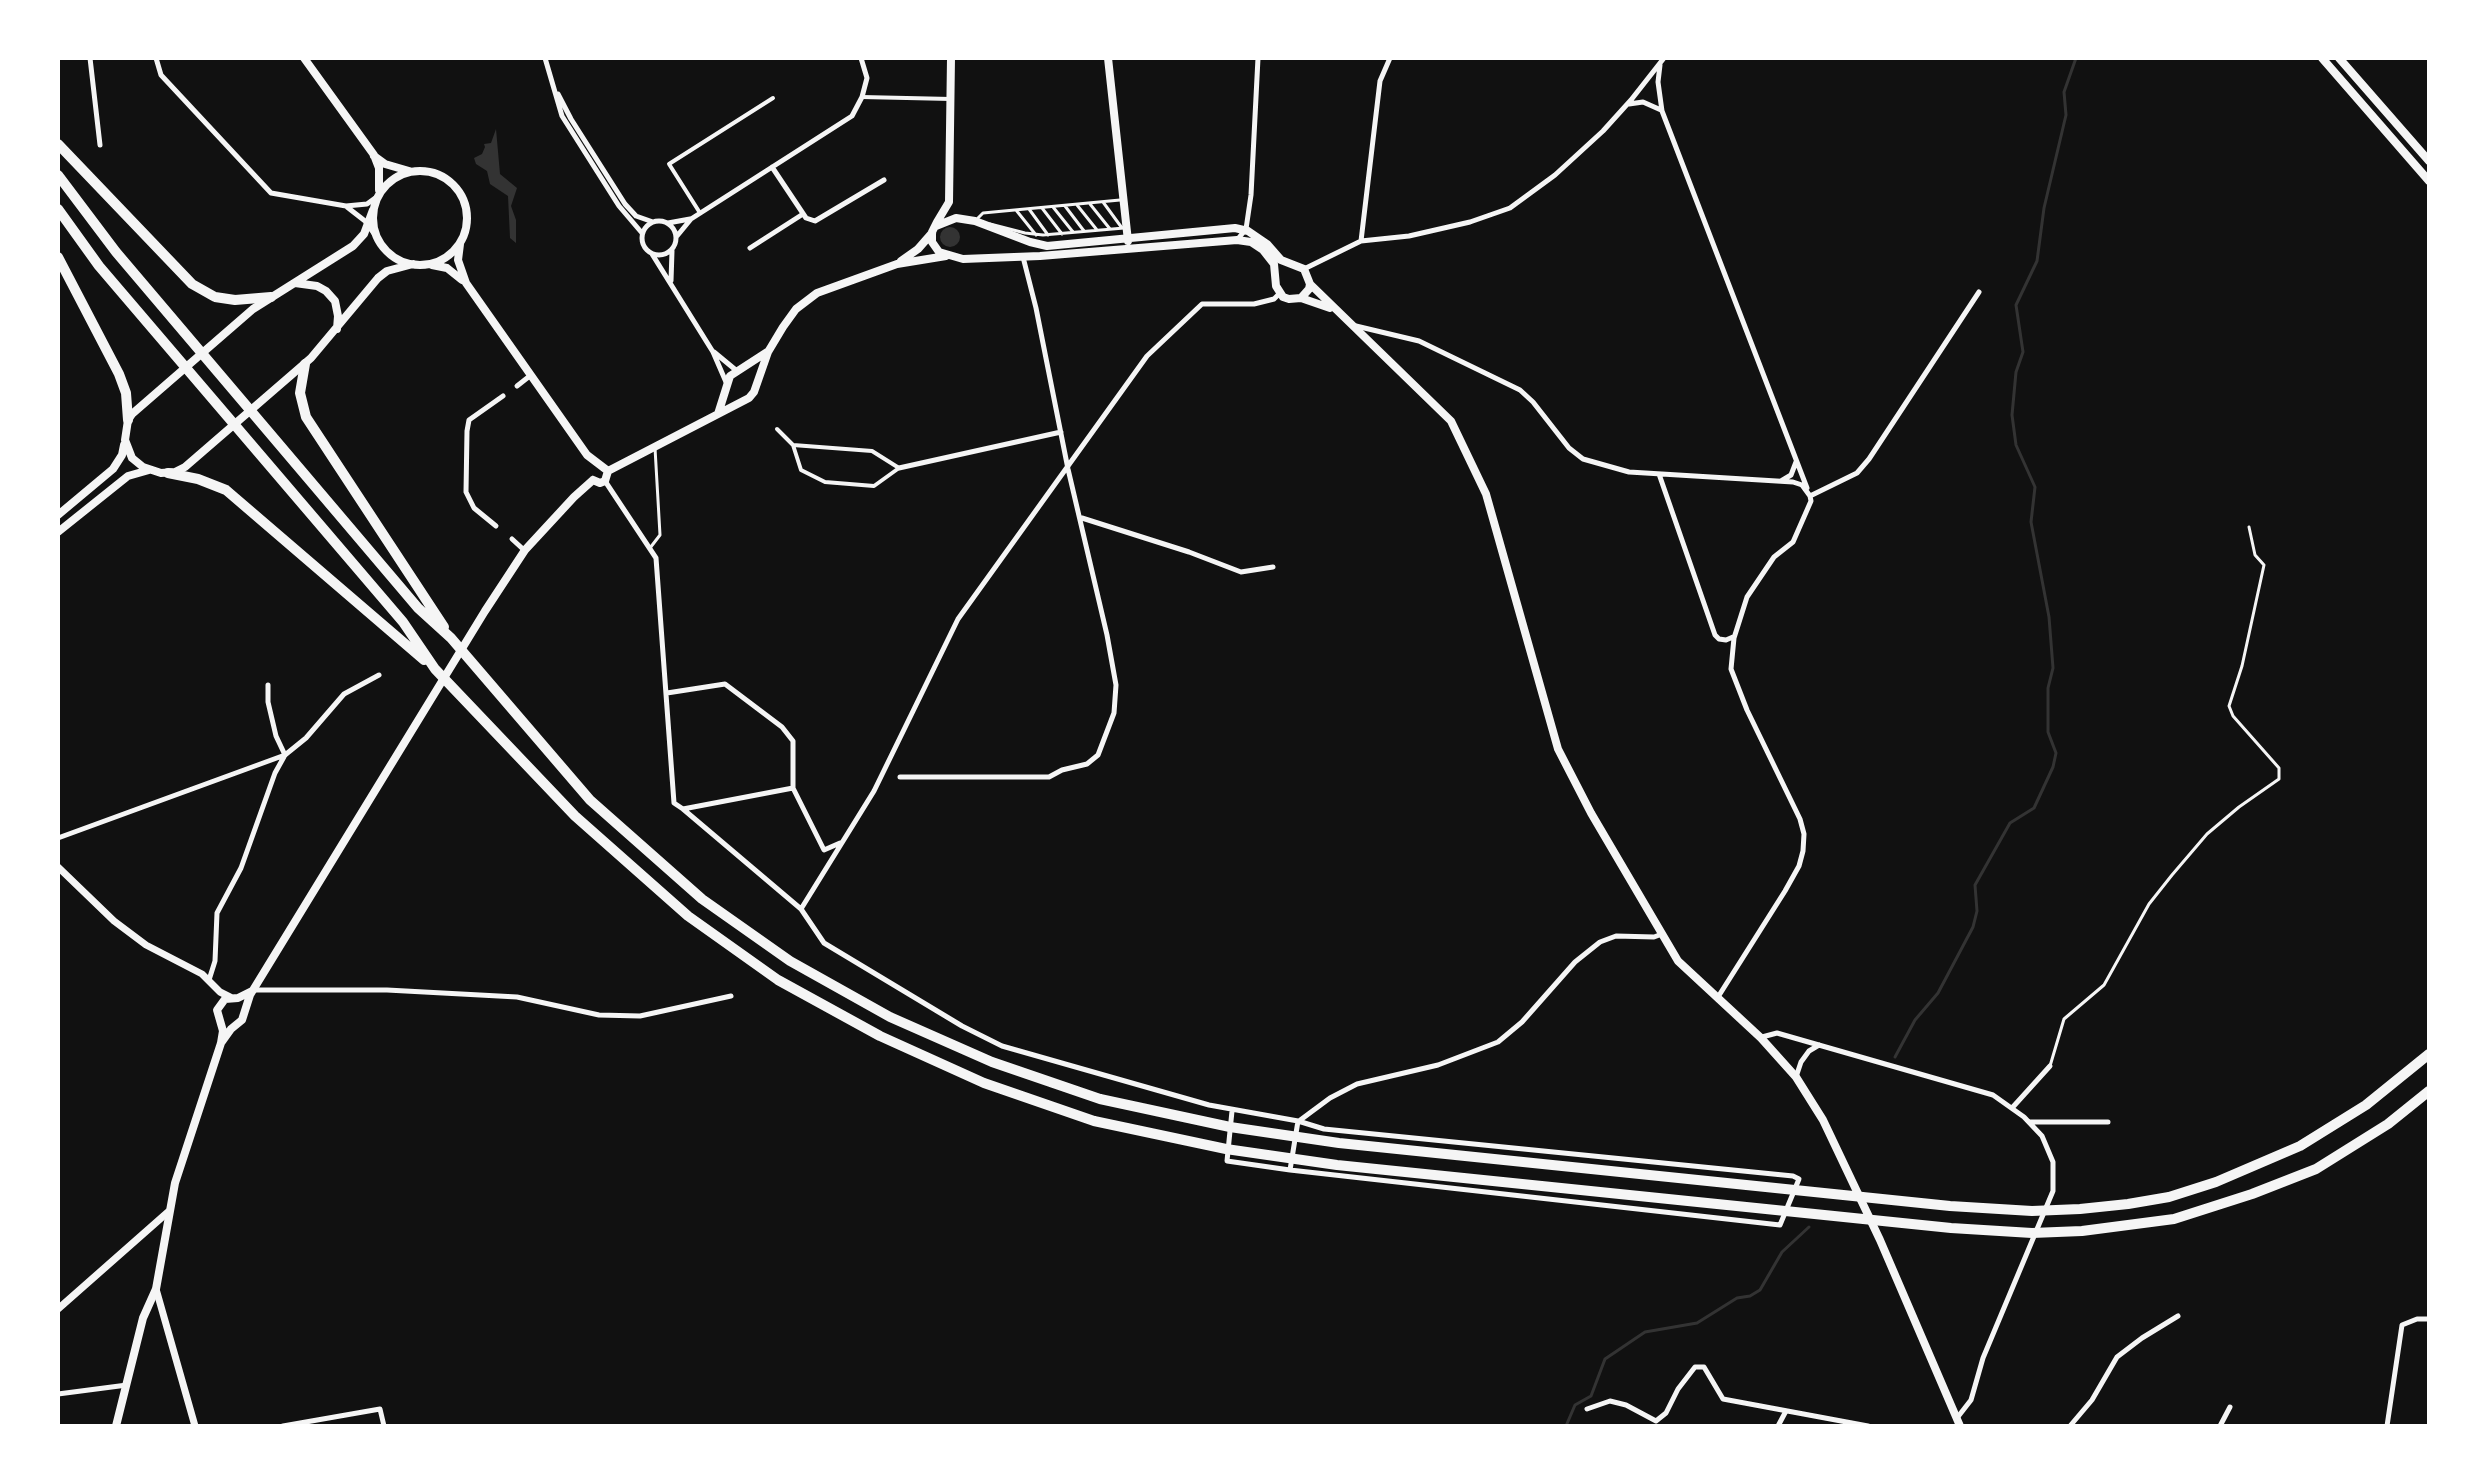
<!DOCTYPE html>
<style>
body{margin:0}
#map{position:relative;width:2487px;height:1484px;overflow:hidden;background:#111;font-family:Montserrat,sans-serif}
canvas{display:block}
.frame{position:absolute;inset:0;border:60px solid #fff;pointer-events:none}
</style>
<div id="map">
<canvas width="2487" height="1484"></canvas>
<div class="frame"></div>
</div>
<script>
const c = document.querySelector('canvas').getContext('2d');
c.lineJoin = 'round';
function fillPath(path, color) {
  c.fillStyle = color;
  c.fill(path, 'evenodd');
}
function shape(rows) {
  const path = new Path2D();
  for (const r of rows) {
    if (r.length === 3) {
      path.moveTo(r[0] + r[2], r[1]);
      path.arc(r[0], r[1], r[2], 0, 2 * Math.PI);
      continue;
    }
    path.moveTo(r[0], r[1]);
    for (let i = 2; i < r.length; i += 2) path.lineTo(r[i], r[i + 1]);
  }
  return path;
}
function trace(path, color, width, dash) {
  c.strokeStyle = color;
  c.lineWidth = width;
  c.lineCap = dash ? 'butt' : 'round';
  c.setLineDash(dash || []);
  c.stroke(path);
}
fillPath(shape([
 [496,129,500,174,517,188,511,206,516,220,516,243,510,238,508,196,490,184,487,171,476,164,474,158,482,154,485,147,484,144,491,143],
 [950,237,10]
]), '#333');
trace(shape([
 [1895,1057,1915,1020,1938,993,1973,927,1977,911,1975,885,2010,823,2034,808,2053,767,2056,753,2048,732,2048,688,2053,668,2049,617,2031,522,2035,487,2016,445,2012,415,2016,372,2023,352,2016,305,2037,261,2044,208,2066,115,2064,92,2076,58],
 [1566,1426,1575,1405,1591,1396,1605,1359,1645,1332,1697,1323,1737,1298,1750,1296,1760,1290,1782,1252,1809,1227]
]), '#333', 3);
trace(shape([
 [1103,202,1122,228],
 [1090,204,1110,229],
 [1077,205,1097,230],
 [1065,206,1084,231],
 [1053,207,1073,232],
 [1042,208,1062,234],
 [1029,209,1048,235],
 [1016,210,1036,235],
 [978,218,983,213,1120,200],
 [990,224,1025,233,1043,235,1124,228],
 [650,548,660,535,655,448],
 [2050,1066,2064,1019,2104,985,2149,904,2172,875,2207,834,2239,807,2279,779,2279,768,2233,716,2229,706,2242,666,2264,565,2255,555,2249,527]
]), '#f5f5f5', 3);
trace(shape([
 [862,97,951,99],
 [700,213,669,164,773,98],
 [777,429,793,445,801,470,825,482,874,486,899,468,872,451,793,445]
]), '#f5f5f5', 4);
trace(shape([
 [90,58,100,145],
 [156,58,161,75,271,193,346,206,367,204,378,196],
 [545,58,562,116,619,206,642,233],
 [1660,65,1658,82,1662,111,1807,488],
 [558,94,571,119,625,204,636,216,653,222],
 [1629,104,1643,102,1661,110],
 [772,167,806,218,815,221,884,180],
 [347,207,365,221,378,239],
 [659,238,17],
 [668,223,690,219],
 [677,236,691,219,852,116,862,97,867,78,861,58],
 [1237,240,1246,229,1251,195,1258,58],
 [1361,241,1380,81,1390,58],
 [750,248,803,214],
 [652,254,713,352,726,382],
 [1304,269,1361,241,1409,236,1470,222,1510,208,1555,175,1603,131,1631,100,1664,58],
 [671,281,672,251],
 [1356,326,1419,341,1520,390,1533,402,1569,448,1583,459,1629,472,1793,482,1802,485,1810,496],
 [714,352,737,371],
 [517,386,531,375],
 [899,468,1061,432],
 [1659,474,1715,635,1719,639,1726,640,1733,637],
 [605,481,656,558,674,803,683,809,793,788],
 [1781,481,1791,475,1796,462],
 [1810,496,1857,473,1869,459,1979,292],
 [1082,518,1189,552,1241,572,1273,567],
 [496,526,474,508,466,492,467,431,469,420,503,396],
 [512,539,524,550],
 [667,693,725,684,782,727,793,741,793,788],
 [900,777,1049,777,1062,770,1087,764,1098,755,1114,713,1116,685,1107,635,1068,469,1036,308,1023,257],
 [793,788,824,850,840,843],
 [683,809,801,909,874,791,958,619,1147,356,1202,304,1254,304,1274,299,1280,293],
 [58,838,285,755,276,736,268,702,268,685],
 [801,909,824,943,962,1026,1002,1046,1209,1105,1298,1121,1324,1129,1793,1176,1799,1179,1780,1225,1290,1170,1227,1161,1232,1111],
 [209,980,215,961,217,913,241,868,275,773,285,755,306,738,344,694,379,675],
 [254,990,387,990,517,997,599,1015,640,1016,731,996],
 [1718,997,1785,891,1799,866,1803,851,1804,834,1800,819,1747,710,1731,669,1734,638,1747,597,1774,557,1793,542,1811,501,1810,496],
 [1762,1037,1777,1033,1993,1095,2024,1117,2042,1136,2053,1162,2053,1191,1983,1358,1971,1400,1957,1418],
 [1796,1077,1801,1062,1809,1051,1819,1045],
 [2012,1108,2050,1066],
 [1299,1121,1330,1098,1357,1084,1438,1065,1498,1042,1522,1022,1575,962,1600,942,1616,936,1654,937,1662,934],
 [2030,1122,2108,1122],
 [1290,1170,1298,1121],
 [58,1394,127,1385],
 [1587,1409,1610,1401,1626,1405,1656,1421,1666,1413,1678,1389,1695,1367,1704,1367,1723,1399,1868,1426],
 [283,1426,380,1409,384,1426],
 [1778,1426,1786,1411],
 [2070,1426,2092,1400,2117,1357,2142,1338,2178,1316],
 [2220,1426,2230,1407],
 [2387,1426,2402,1325,2417,1319,2429,1319]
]), '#f5f5f5', 5);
trace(shape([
 [58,867,114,921,146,945,202,974,220,992,230,997],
 [156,1289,195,1426],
 [58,1309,168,1212]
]), '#f5f5f5', 7);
trace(shape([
 [304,58,374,155,379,168,379,190],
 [1108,58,1128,241],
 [2322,58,2429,181],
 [2339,58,2429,161],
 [374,156,385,164,409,171],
 [420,218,47],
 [373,210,364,234,353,246,253,309,132,414,128,420,125,440,132,458,143,467,161,473,175,472,185,467,311,358,378,278,387,271,413,264],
 [936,226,956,218,975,221,1030,242,1047,246,1235,228,1248,231,1267,244,1281,260,1304,269,1310,284,1309,289,1301,298,1289,299,1283,297,1276,286,1274,264,1263,250,1251,242,1237,240,1040,256,963,259,939,252,932,242,932,232,937,222,949,202,951,58],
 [460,244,458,260,466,283,587,455,608,471],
 [901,261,918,249,932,233],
 [432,265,447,268,462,280],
 [295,283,317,286,326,291,335,301,338,316,337,329],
 [1310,284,1451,421,1486,494,1558,749,1591,813,1678,961,1761,1038,1796,1077,1823,1120,1880,1240,1960,1426],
 [1301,298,1330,308],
 [718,414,730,376,767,352],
 [608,471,749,398,754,392,768,352,783,327,796,309,817,293,897,264,946,256],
 [593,480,600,483,605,481,608,471],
 [58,515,113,469,122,455,124,445],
 [58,532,128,476,149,470],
 [221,1043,231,1029,242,1020,250,995,485,611,525,550,574,497,593,480],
 [116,1426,143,1318,156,1289,175,1183,221,1043,223,1031,217,1010,225,999,238,998,252,991]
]), '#f5f5f5', 8);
trace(shape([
 [58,144,192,284,215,297,235,300,271,297],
 [58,175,116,252,418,608,451,638,590,800,702,899,790,961,890,1017,992,1062,1100,1099,1230,1127,1339,1143,1950,1206,2032,1211,2080,1209,2128,1204,2169,1197,2216,1182,2300,1146,2366,1105,2429,1054],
 [58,209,99,266,403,622,435,669,575,816,688,916,778,980,880,1036,984,1083,1094,1121,1226,1149,1337,1165,1951,1228,2032,1233,2082,1231,2174,1219,2252,1194,2316,1169,2388,1124,2429,1091],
 [58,257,119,374,126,393,128,420],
 [305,364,300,393,306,417,444,627],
 [168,473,198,479,226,490,424,660]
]), '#f5f5f5', 10);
</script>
